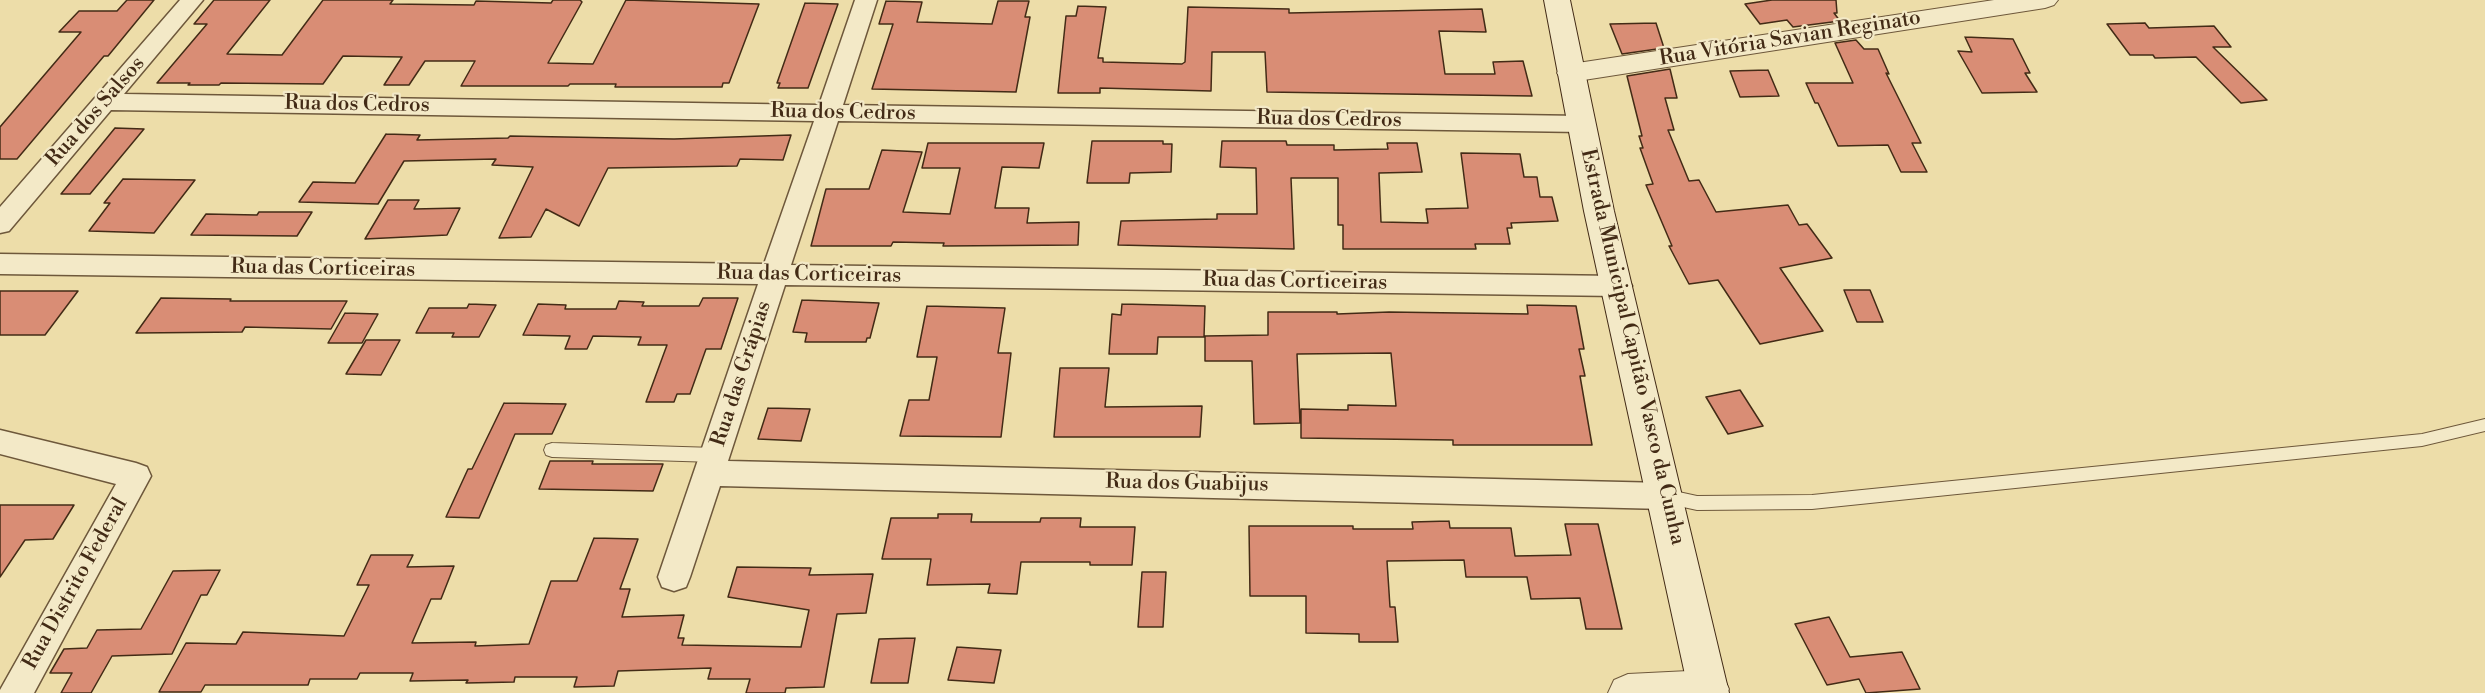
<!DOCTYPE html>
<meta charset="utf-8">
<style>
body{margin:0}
canvas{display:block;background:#eddda9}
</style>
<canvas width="2485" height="693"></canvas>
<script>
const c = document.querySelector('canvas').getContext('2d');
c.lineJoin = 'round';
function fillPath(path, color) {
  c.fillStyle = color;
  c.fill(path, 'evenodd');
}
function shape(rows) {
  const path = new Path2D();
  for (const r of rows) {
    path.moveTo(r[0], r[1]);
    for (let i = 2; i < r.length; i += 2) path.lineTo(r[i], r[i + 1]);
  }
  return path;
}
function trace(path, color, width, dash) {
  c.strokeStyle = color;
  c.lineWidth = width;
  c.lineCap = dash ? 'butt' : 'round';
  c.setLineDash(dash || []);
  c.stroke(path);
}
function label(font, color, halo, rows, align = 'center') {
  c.font = font + ' "Libre Bodoni",serif';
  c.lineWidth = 4.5;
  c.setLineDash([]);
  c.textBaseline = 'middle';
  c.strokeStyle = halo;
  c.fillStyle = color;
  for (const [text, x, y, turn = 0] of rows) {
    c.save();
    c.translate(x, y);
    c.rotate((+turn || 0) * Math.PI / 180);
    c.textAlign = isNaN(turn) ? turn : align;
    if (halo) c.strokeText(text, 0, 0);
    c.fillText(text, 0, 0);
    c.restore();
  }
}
const building = shape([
 [127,0,154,0,108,56,104,56,17,159,0,159,0,127,81,32,59,32,79,11,117,11,127,0],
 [214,0,270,0,227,54,282,55,323,0,393,0,390,4,474,5,476,1,551,3,553,0,580,0,582,2,548,63,593,64,626,0,759,4,729,83,723,83,722,87,615,87,616,84,570,84,568,86,461,86,475,61,425,61,409,85,384,85,402,57,343,56,323,84,221,83,219,85,188,85,190,83,157,83,207,24,194,24,214,0],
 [1772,0,1836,0,1837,13,1834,13,1840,21,1793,27,1787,20,1760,24,1745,4,1772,0],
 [886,1,922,2,917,22,992,24,998,1,1029,1,1025,17,1030,17,1016,92,872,89,893,24,879,24,886,1],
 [805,3,838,4,808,88,778,88,780,83,777,83,805,3],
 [1078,6,1106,7,1098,58,1103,58,1103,62,1182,64,1185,62,1188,7,1289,9,1289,13,1482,9,1486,32,1439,31,1445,74,1495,74,1493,62,1523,61,1532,96,1267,92,1265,52,1212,52,1211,91,1100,88,1100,93,1058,93,1066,16,1076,16,1078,6],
 [1656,23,1664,48,1622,54,1610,24,1656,23],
 [2145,23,2149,28,2214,26,2231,47,2213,47,2267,100,2241,103,2196,57,2155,58,2153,55,2130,55,2107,24,2145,23],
 [1965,37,2013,39,2030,73,2025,73,2037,92,1982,93,1958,51,1972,52,1965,37],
 [1856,40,1864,49,1878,49,1889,74,1886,73,1921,143,1912,143,1927,172,1901,172,1888,145,1838,146,1818,103,1815,103,1806,83,1853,83,1835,43,1856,40],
 [1670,69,1677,98,1665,98,1674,130,1668,130,1689,181,1699,180,1716,212,1788,205,1799,225,1807,224,1832,258,1780,268,1823,331,1760,344,1718,280,1689,284,1669,246,1672,246,1646,185,1653,184,1640,148,1643,148,1639,136,1642,136,1627,76,1670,69],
 [1768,70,1779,96,1740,97,1730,71,1768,70],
 [115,128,144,129,90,194,61,194,115,128],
 [386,134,420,135,417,140,508,138,510,136,674,139,791,135,783,160,740,159,737,166,608,168,579,226,546,209,531,237,499,238,533,167,492,165,496,159,404,161,378,204,299,202,313,182,355,183,386,134],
 [1092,141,1163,141,1163,144,1172,144,1171,172,1130,173,1129,183,1087,183,1092,141],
 [1222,141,1286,141,1287,145,1334,145,1334,150,1388,149,1387,143,1417,143,1422,172,1379,173,1381,222,1428,223,1426,209,1468,208,1461,153,1520,154,1524,177,1537,177,1540,197,1552,197,1558,221,1511,223,1512,228,1507,228,1510,244,1475,244,1476,249,1343,249,1343,225,1338,225,1338,178,1291,178,1294,249,1118,245,1121,221,1217,219,1217,214,1257,214,1256,168,1220,167,1222,141],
 [928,143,1044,143,1039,168,1002,167,995,208,1029,208,1027,223,1079,222,1078,245,943,246,944,243,893,242,891,246,811,246,826,189,869,189,882,150,922,152,903,212,950,214,960,168,922,168,928,143],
 [123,179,195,180,154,233,89,231,110,203,104,203,123,179],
 [388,200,419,200,414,209,460,208,447,235,365,239,388,200],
 [259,212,312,212,297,236,191,235,206,214,257,215,259,212],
 [1844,290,1870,290,1883,322,1857,322,1844,290],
 [0,291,78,291,45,335,0,335,0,291],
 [161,298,231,299,230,301,347,301,331,329,245,327,242,332,136,333,161,298],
 [703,298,738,298,721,349,706,349,690,394,677,394,674,402,646,402,667,345,638,345,641,337,593,336,587,349,565,349,570,336,523,335,538,304,566,305,565,309,616,309,619,301,644,302,642,306,699,306,703,298],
 [802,300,879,303,870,338,867,338,866,342,805,342,807,333,793,332,802,300],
 [469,304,496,305,479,337,452,337,454,333,416,333,429,308,467,308,469,304],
 [1122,304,1205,306,1204,337,1158,337,1157,354,1109,354,1112,314,1121,315,1122,304],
 [1527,305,1576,306,1584,349,1579,349,1585,376,1580,376,1592,445,1453,445,1453,440,1301,438,1301,409,1348,410,1348,405,1396,406,1391,353,1297,354,1300,423,1254,424,1252,361,1205,361,1205,336,1268,335,1268,312,1337,312,1337,314,1389,312,1528,314,1527,305],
 [927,306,1005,308,998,353,1011,353,1001,437,900,436,909,400,929,400,937,357,917,357,927,306],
 [345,313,378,314,362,343,328,343,345,313],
 [366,340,400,340,381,375,346,374,366,340],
 [1060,368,1109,368,1105,407,1202,406,1200,437,1054,437,1060,368],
 [1740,390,1763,426,1728,434,1706,397,1740,390],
 [504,403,566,404,552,434,515,434,479,518,446,517,468,469,472,469,504,403],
 [768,408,810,409,801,441,758,439,768,408],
 [550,461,593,461,592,464,663,464,653,491,539,489,550,461],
 [0,505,74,505,53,539,25,540,0,577,0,505],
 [938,514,972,514,971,522,1040,522,1041,518,1081,518,1080,527,1135,527,1132,565,1090,565,1090,562,1021,562,1017,594,988,593,990,584,927,585,931,559,882,559,891,518,938,518,938,514],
 [1449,521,1450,528,1511,528,1515,556,1571,555,1565,524,1598,524,1622,629,1586,629,1580,598,1531,599,1527,577,1466,577,1464,560,1387,561,1390,607,1395,607,1398,642,1359,642,1359,634,1306,633,1306,596,1250,596,1249,526,1353,526,1353,529,1413,529,1412,522,1449,521],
 [594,538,638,539,620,589,630,589,622,617,684,615,678,638,684,638,682,645,801,647,809,610,728,597,737,567,811,568,809,575,873,574,866,613,837,614,824,687,786,688,785,693,746,693,750,679,708,679,711,668,618,671,614,686,574,687,577,677,515,677,514,682,466,683,468,680,410,681,413,673,360,673,357,679,310,679,308,685,205,685,201,692,159,692,186,643,236,644,243,632,344,636,369,585,357,585,371,555,413,555,407,567,454,566,441,599,431,599,412,643,476,642,475,646,529,644,551,581,577,581,594,538],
 [220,570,207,595,201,595,172,654,112,656,91,693,61,693,72,673,50,673,64,649,87,648,97,630,141,629,173,571,220,570],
 [1142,572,1166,572,1163,627,1138,627,1142,572],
 [1829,617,1850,657,1902,652,1920,689,1866,693,1859,679,1827,685,1795,624,1829,617],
 [915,638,908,683,871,683,879,639,915,638],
 [957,647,1001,650,994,683,948,680,957,647]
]);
fillPath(building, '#d98d75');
trace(building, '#432b16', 1.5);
const service = shape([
 [2485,419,2485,431,2422,446,1812,509,1697,510,1665,503,1659,501,1657,496,1659,491,1665,489,1697,496,1812,495,2422,434,2485,419],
 [552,443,715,448,721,450,723,455,721,460,715,462,552,457,546,455,544,450,546,445,552,443]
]);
const minor = shape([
 [180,0,203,0,124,94,819,105,855,0,877,0,843,105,1582,116,1591,118,1594,124,1591,130,1582,132,838,121,791,265,1618,276,1628,279,1632,286,1628,293,1618,296,785,285,728,461,1665,483,1676,487,1681,496,1676,505,1665,509,720,486,690,577,686,587,674,591,662,587,658,577,758,284,0,274,0,254,764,264,814,121,111,110,9,231,0,233,0,207,180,0],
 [0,430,136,463,147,467,151,476,34,693,0,693,0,690,116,484,0,454,0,430]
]);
const tertiary = shape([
 [1994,0,2058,0,2054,5,2045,8,1571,82,1561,79,1557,73,1561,67,1571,64,1994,0],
 [1709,670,1723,676,1729,689,1727,693,1608,693,1614,680,1628,674,1709,670]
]);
const secondary = shape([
 [1544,0,1570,0,1614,211,1729,693,1689,693,1584,211,1544,0]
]);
trace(service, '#6e583b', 2);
trace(minor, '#6e583b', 3);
trace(tertiary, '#6e583b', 2);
trace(secondary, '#432b16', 2);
fillPath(service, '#f3e9c7');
fillPath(minor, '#f3e9c7');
fillPath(tertiary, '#f3e9c7');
fillPath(secondary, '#f3e9c7');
label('21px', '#432b16', '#f3e9c7', [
 ["Rua Vitória Savian Reginato",1790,39,-9],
 ["Rua dos Cedros",357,105,1],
 ["Rua dos Salsos",96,112,-49],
 ["Rua dos Cedros",843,113,1],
 ["Rua dos Cedros",1329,120,1],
 ["Rua das Corticeiras",323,269,1],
 ["Rua das Corticeiras",809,275,1],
 ["Rua das Corticeiras",1295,282,1],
 ["Estrada Municipal Capitão Vasco da Cunha",1632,347,77],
 ["Rua das Grápias",742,374,-72],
 ["Rua dos Guabijus",1187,484,1],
 ["Rua Distrito Federal",76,584,-61]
]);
</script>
